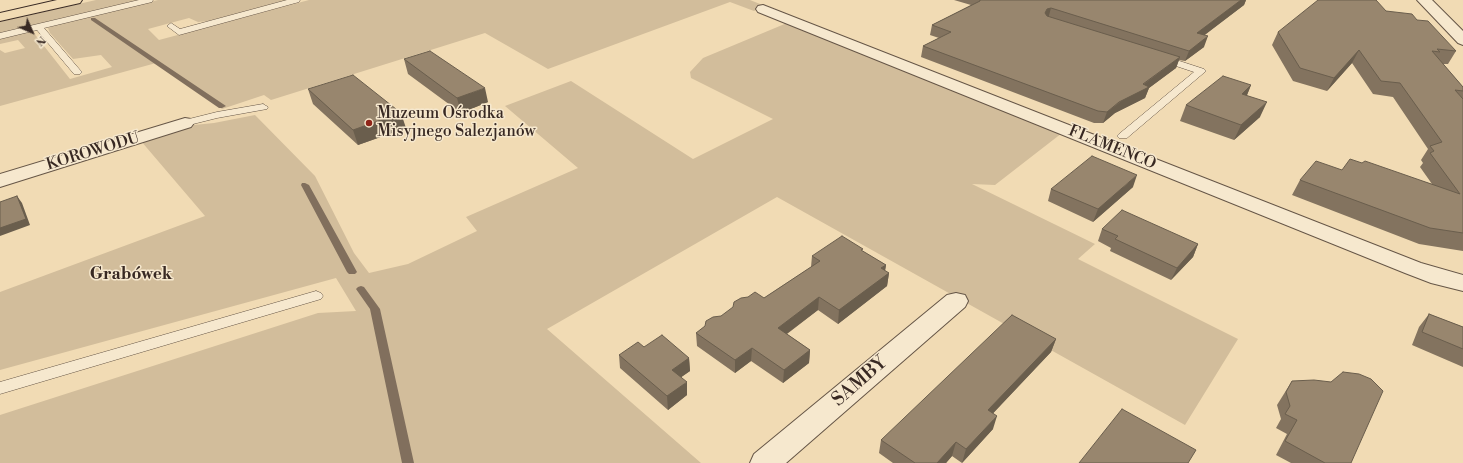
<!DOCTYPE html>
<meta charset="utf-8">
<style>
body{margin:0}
#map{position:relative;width:1463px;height:463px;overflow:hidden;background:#f1dbb4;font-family:"Libre Bodoni",serif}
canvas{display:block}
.north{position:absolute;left:12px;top:12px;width:40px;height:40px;-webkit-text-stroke:3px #f6e8ce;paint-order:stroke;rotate:135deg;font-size:11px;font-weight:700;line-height:16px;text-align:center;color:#382923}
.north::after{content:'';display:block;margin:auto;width:14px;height:18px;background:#382923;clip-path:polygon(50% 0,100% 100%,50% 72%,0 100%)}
</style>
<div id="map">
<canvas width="1463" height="463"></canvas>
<div class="north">N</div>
</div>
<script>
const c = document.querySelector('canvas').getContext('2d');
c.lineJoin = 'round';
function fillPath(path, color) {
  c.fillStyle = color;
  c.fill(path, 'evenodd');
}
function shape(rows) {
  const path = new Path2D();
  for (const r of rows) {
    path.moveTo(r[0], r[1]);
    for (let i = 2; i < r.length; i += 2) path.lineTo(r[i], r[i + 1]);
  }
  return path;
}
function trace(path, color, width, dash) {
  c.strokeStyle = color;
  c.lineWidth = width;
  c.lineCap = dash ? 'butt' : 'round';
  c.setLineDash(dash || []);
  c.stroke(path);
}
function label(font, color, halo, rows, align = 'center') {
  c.font = font + ' "Libre Bodoni",serif';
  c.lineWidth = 3;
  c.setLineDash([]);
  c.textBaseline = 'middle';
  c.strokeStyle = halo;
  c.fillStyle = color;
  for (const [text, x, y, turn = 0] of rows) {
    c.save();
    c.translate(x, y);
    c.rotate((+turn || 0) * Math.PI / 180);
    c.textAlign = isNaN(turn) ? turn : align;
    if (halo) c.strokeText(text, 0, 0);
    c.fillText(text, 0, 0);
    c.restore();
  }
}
fillPath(shape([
 [96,0,140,0,0,34,0,22],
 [158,0,288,0,209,21,198,22,189,18,148,29,159,40,309,0,750,0,765,6,754,11,730,2,548,69,485,33,271,100,264,95,222,109,156,63,0,106,0,50,5,53,25,48,18,40,0,44,0,38,23,33,33,32,70,79,112,67,101,55,73,59,50,33,48,28,55,25],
 [787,23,1062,133,995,185,972,184,1095,244,1078,259,1238,339,1185,425,777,197,547,329,701,463,0,463,0,415,318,313,356,311,336,278,0,370,0,292,205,216,141,141,194,125,214,123,255,115,315,176,354,253,369,273,408,264,477,231,466,217,578,168,505,106,571,81,693,159,773,119,691,78,690,72,703,58]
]), '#d2bd9b');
fillPath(shape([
 [91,18,95,18,226,106,222,108,219,108,91,20,91,18],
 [302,183,305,183,309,185,357,272,355,274,349,274,347,272,301,185,302,183],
 [361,286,364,287,380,309,414,463,402,463,370,309,356,289,358,287,361,286]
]), '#816f5d');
const lane = shape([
 [139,0,153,0,152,2,44,28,80,70,82,72,80,74,74,74,37,30,0,39,0,33,139,0],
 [287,0,300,0,299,2,179,35,167,26,171,23,180,29,287,0],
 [1161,55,1204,69,1206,71,1127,138,1119,138,1117,136,1119,134,1194,72,1158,60,1156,58,1158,56,1161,55],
 [263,104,268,107,267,109,217,118,185,126,180,123,181,121,217,112,263,104],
 [316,291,321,293,323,296,321,299,0,394,0,382,316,291]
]);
const street = shape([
 [1417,0,1432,0,1463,31,1463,45,1458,43,1417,0],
 [763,5,1421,263,1463,275,1463,291,1431,283,1405,273,758,12,756,9,758,6,763,5],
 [185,118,191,119,194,123,191,127,0,187,0,174,185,118],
 [956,293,965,295,968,301,965,307,786,463,750,463,754,454,947,295,956,293]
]);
const highway = shape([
 [57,0,82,0,80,3,0,21,0,13,57,0]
]);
trace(lane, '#665647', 1);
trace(street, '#665647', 2);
trace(highway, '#382923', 2);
fillPath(lane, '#f6e8ce');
fillPath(street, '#f6e8ce');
fillPath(highway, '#f1dbb4');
fillPath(shape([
 [954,0,1246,0,1244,5,1204,35,1204,47,1185,61,1179,60,1176,68,1149,88,1145,98,1115,113,1103,123,1094,123,921,57,923,46,939,38,930,35,932,25,971,5],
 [1386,11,1417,20,1456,51,1448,64,1443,64,1463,87,1463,251,1419,244,1292,195,1300,180,1342,170,1362,163,1432,184,1420,167,1423,163,1421,160,1428,149,1393,97,1373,94,1352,63,1327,91,1293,81,1272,45,1278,32],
 [404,59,488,102,461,113,408,74],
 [1251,85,1247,95,1260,117,1234,140,1180,121,1186,105],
 [308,89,406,128,358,145,313,104],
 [1133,187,1093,222,1048,201,1051,189],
 [1102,229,1198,244,1193,257,1171,280,1110,251,1111,248,1098,241],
 [862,251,886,265,885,271,889,273,887,286,838,324,818,310,787,334,810,350,809,363,783,383,751,361,735,373,697,346,696,333,721,316,764,298,811,267,812,256],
 [1429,314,1463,327,1463,367,1412,345,1419,327],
 [1056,339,1051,352,993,413,993,429,962,463,952,456,946,463,893,463,879,453,881,440],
 [644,347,689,358,690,371,681,377,687,395,668,410,620,368,619,355],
 [1292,381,1351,463,1291,463,1276,455,1287,434,1276,428,1281,419,1277,405]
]), '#83735f');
fillPath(shape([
 [1241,0,1246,0,1244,5,1193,44,1197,33],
 [1051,8,1048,19,1045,13,1047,9],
 [1208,36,1204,47,1185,61,1189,51],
 [1359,50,1352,63,1327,91,1334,78],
 [1180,57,1176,68,1149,88,1145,98,1115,113,1103,123,1107,112],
 [1251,85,1245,100,1242,94],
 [485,88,488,102,461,113,457,98],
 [1267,102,1260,117,1234,140,1241,125],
 [401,113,406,128,358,145,353,130],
 [1137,175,1133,187,1093,222,1098,209],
 [17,196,22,203,30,225,0,236,0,228],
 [1198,244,1193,257,1171,280,1177,268],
 [886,265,884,276,889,273,887,286,838,324,839,310,881,268],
 [819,297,818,310,777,341,778,328],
 [1056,339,1051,352,984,423,988,410],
 [752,348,751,361,735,373,735,360],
 [810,350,809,363,783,383,784,370],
 [689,358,690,371,673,383,672,370],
 [687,382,687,395,668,410,667,396],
 [997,416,993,429,962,463,966,449],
 [956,442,952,456,946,463,937,463]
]), '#6a5e4d');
const building = shape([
 [980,0,1241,0,1197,33,1208,36,1189,51,1051,8,1047,9,1045,13,1047,16,1180,57,1143,84,1149,87,1119,102,1107,112,1098,111,923,46,951,32,932,25,980,1,980,0],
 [1318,0,1376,0,1386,11,1412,14,1417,20,1428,21,1456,51,1437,49,1440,52,1432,51,1463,87,1463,91,1455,90,1463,99,1463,233,1430,228,1300,180,1316,161,1342,170,1350,159,1362,163,1365,161,1460,194,1430,153,1434,151,1430,146,1442,142,1400,83,1381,81,1359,50,1334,78,1300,68,1278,32,1318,0],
 [430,51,485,88,457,98,404,59,430,51],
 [353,75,401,113,353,130,308,89,353,75],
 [1223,76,1251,85,1242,94,1267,102,1241,125,1186,105,1223,76],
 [1092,156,1137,175,1098,209,1051,189,1092,156],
 [17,196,26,219,0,228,0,202,17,196],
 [1122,210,1198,244,1177,268,1115,239,1118,236,1102,229,1122,210],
 [842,236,863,249,861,250,886,265,881,268,889,273,839,310,819,297,778,328,810,350,784,370,752,348,735,360,696,333,705,326,706,321,713,317,721,316,733,307,734,302,741,298,748,297,755,292,764,298,820,261,812,256,842,236],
 [1429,314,1463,327,1463,349,1422,332,1429,314],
 [1012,315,1056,339,988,410,997,416,966,449,956,442,937,463,915,463,881,440,1012,315],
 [662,335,689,358,672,370,687,382,667,396,619,355,638,342,644,347,662,335],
 [1343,372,1359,374,1371,379,1383,391,1351,463,1325,463,1285,441,1297,420,1285,414,1290,406,1286,392,1292,381,1314,380,1331,382,1343,372],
 [1122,409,1196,450,1188,463,1079,463,1122,409]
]);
fillPath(building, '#98866e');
trace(building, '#6a5e4d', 1);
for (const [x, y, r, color] of [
 [369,123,4,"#8f2418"]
]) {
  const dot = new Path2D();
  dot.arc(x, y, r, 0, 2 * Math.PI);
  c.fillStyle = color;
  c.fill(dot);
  trace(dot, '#f6e8ce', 1.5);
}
label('16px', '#382923', '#f6e8ce', [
 ["Muzeum Ośrodka",377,114],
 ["Misyjnego Salezjanów",377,132]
], 'left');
label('16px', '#382923', '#f6e8ce', [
 ["FLAMENCO",1112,148,22],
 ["KOROWODU",93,152,-17]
]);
label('bold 17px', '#382923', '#f6e8ce', [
 ["Grabówek",131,275]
]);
label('19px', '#382923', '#f6e8ce', [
 ["SAMBY",860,382,-41]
]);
</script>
